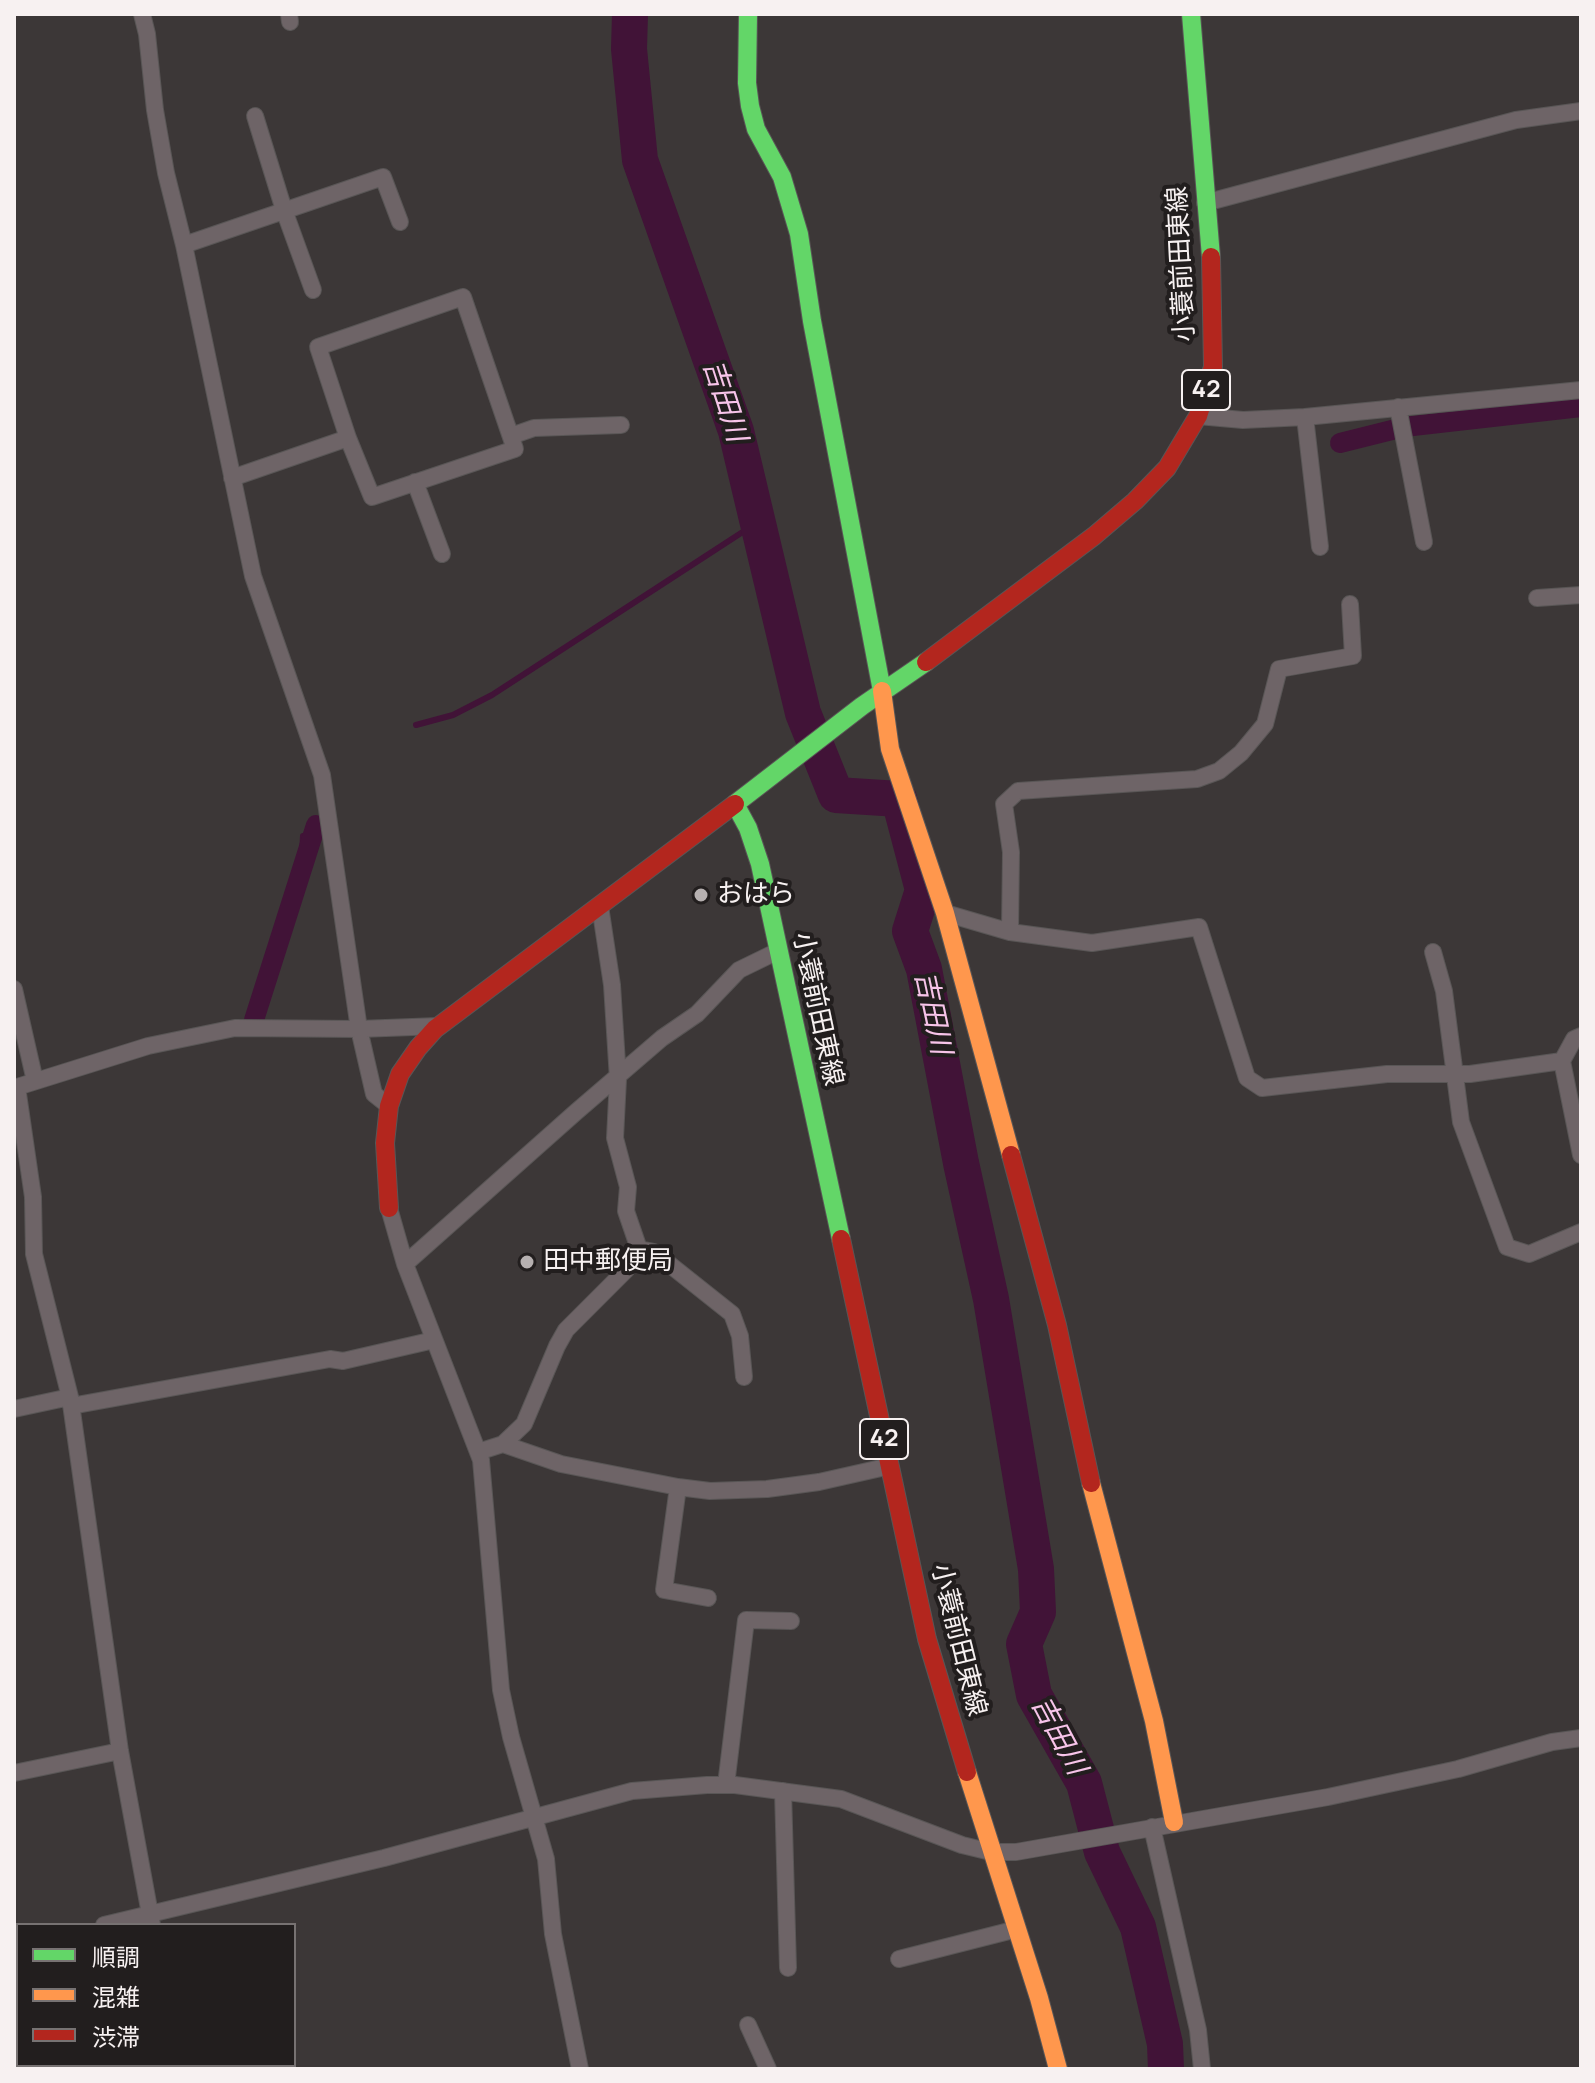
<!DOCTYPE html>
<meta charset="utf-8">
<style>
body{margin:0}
#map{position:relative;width:1595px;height:2083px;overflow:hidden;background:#3c3737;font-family:Manrope,"Noto Sans JP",sans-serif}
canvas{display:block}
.frame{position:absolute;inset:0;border:16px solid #f7f1f1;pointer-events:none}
.legend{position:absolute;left:16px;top:1923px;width:280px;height:144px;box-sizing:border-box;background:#221e1e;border:2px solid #777272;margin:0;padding:10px 14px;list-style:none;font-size:24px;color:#f7f1f1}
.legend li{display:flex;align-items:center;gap:16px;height:40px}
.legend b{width:40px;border:2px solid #777272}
</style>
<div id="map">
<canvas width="1595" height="2083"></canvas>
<div class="frame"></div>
<ul class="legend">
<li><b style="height:10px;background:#63d668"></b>順調</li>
<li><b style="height:10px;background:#ff974d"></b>混雑</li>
<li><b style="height:10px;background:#b3261e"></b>渋滞</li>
</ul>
</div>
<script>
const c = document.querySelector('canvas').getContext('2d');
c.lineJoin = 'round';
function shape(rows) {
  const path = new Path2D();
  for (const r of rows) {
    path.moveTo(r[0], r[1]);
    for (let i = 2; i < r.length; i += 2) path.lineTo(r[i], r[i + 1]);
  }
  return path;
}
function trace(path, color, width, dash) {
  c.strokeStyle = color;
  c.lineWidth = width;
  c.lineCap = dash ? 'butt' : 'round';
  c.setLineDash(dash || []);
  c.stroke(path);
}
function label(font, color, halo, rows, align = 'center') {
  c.font = font + ' Manrope,"Noto Sans JP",sans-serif';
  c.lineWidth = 8;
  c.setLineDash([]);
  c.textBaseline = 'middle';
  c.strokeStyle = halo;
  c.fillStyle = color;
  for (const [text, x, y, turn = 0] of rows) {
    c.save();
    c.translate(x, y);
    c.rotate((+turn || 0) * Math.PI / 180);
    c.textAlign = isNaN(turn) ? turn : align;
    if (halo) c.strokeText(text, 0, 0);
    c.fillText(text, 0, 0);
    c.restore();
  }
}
trace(shape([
 [416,725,453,715,492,695,758,522],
 [301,871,303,836]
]), '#411337', 6);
trace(shape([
 [1340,443,1404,427,1581,407],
 [254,1020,316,825]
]), '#411337', 20);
trace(shape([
 [630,14,629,49,640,160,736,431,803,713,836,795,899,799,923,890,910,931,924,969,961,1163,991,1299,1036,1569,1038,1612,1024,1644,1034,1695,1084,1783,1102,1852,1138,1927,1165,2044,1166,2069]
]), '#411337', 36);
const street = shape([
 [142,14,147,34,155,110,166,173,184,245,253,576,322,775,359,1029,374,1094,389,1106],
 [289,14,290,22],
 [255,116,284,210,313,290],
 [1205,203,1516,120,1581,111],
 [184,245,383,177,400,222],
 [463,297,515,449,372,497,348,438,318,347,463,297],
 [1398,407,1424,542],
 [1198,416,1243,420,1305,417,1581,390],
 [1305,417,1320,547],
 [511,436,534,428,621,425],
 [232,478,348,438],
 [415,482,442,554],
 [1537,598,1581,595],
 [945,913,1010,932,1092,943,1199,927,1247,1078,1262,1088,1387,1074,1470,1074,1562,1061,1574,1039,1581,1036],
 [1010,932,1011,852,1004,804,1018,791,1197,779,1219,771,1241,753,1265,724,1279,669,1353,656,1350,604],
 [1433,952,1444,991,1461,1122,1507,1247,1529,1254,1581,1232],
 [14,989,35,1081],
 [1562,1061,1581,1155],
 [17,1087,33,1197,34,1254,70,1397,120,1751,152,1925],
 [14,1088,148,1046,235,1028,359,1029,439,1026],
 [389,1208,405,1264,481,1460,501,1690,511,1737,546,1859,553,1934,580,2069],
 [639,1249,654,1252,732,1314,740,1336,744,1377],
 [405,1264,576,1112,662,1038,697,1014,739,970,778,951],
 [71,1406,330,1359,343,1361,434,1340],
 [14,1409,70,1397],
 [503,1444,524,1424,557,1346,566,1330,626,1270,639,1249,626,1211,628,1187,615,1138,618,1079,612,985,600,906],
 [478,1452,503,1444,561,1464,678,1487,710,1491,767,1489,819,1482,890,1466],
 [678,1487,664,1590,708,1598],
 [14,1773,120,1751],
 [726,1785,746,1620,791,1621],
 [783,1791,788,1968],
 [1152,1827,1198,2030,1202,2069],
 [104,1925,384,1858,632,1791,707,1785,735,1785,841,1799,962,1845,991,1852,1016,1852,1328,1797,1458,1769,1552,1742,1581,1738],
 [14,1948,18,1947],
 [899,1959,1017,1929],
 [748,2025,768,2069],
 [186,2065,187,2069]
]);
const fast = shape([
 [748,14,747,83,750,106,756,129,782,177,799,234,812,321,882,691],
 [1191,14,1211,257],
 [841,1239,760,864,748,828,735,804,862,706,926,662]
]);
const slow = shape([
 [882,691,890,749,945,913,1011,1155],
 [1091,1483,1154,1721,1174,1822],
 [967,1772,1039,1998,1058,2069]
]);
const jam = shape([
 [926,662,1094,536,1135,501,1167,468,1198,416,1213,367,1211,257],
 [1011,1155,1057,1325,1091,1483],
 [389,1208,385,1143,389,1106,400,1074,418,1048,435,1029,735,804],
 [841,1239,927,1639,967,1772]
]);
trace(street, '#595656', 18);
trace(fast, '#595656', 20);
trace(slow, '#595656', 20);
trace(jam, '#595656', 20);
trace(street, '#6e6467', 16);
trace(fast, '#63d668', 18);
trace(slow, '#ff974d', 18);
trace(jam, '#b3261e', 18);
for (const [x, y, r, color] of [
 [701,895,8,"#b6b0b0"],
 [527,1262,8,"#b6b0b0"]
]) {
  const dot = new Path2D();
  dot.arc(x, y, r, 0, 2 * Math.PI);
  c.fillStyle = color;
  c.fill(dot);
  trace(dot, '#221e1e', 3);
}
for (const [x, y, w] of [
 [1206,390,48],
 [884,1439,48]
]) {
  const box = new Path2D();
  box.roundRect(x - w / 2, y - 20, w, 40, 6);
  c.fillStyle = '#221e1e';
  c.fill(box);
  trace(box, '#f7f1f1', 2);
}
label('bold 24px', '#f7f1f1', null, [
 ["42",1206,390],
 ["42",884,1439]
]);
label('26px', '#f7f1f1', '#221e1e', [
 ["小蓑前田東線",1182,264,-93],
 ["小蓑前田東線",817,1009,78],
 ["小蓑前田東線",958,1640,76]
]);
label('26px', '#f7f1f1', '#221e1e', [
 ["おはら",717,895],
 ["田中郵便局",543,1262]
], 'left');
label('italic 28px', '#f7c4e9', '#221e1e', [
 ["吉田川",724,401,72],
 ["吉田川",932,1013,78],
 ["吉田川",1058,1736,62]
]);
</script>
